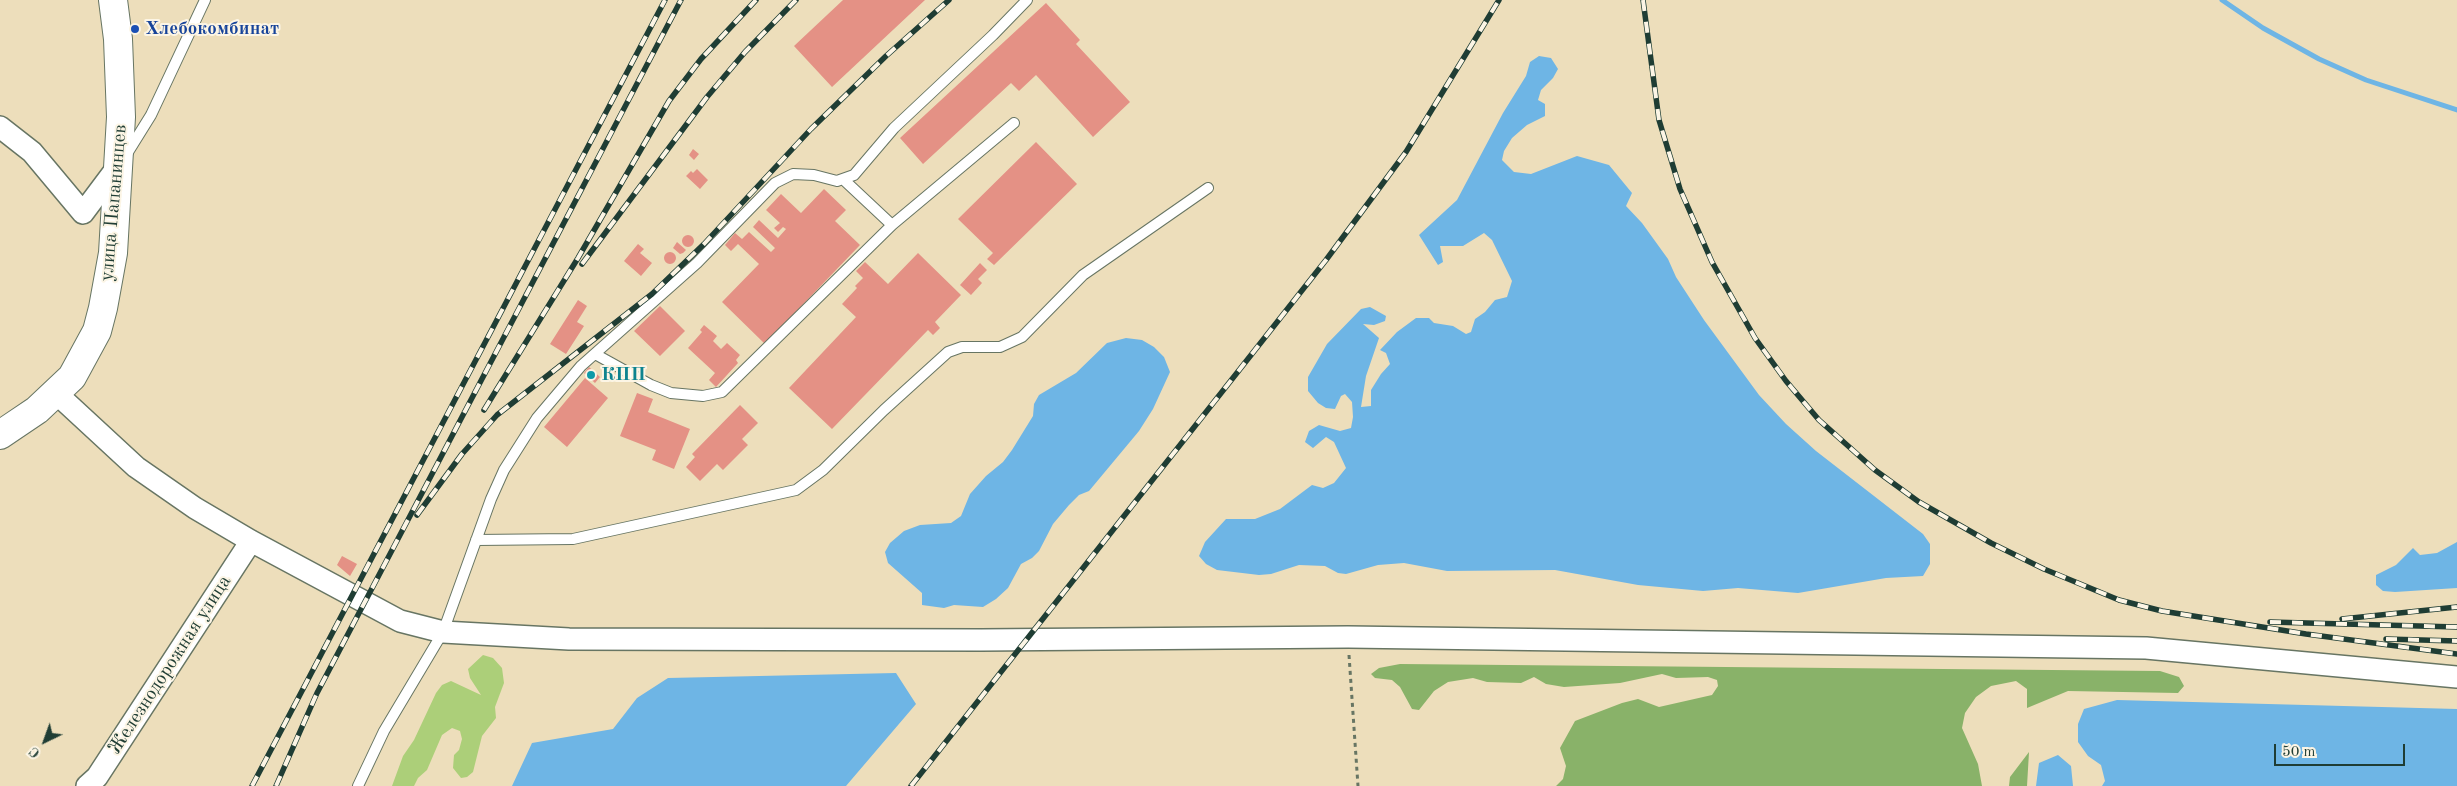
<!DOCTYPE html>
<meta charset="utf-8">
<style>
body{margin:0}
#map{position:relative;width:2457px;height:786px;overflow:hidden;background:#eddebb;font-family:"Old Standard TT",serif}
canvas{display:block}
.north{position:absolute;left:20px;top:716px;width:50px;height:50px;-webkit-text-stroke:4px #fcf5e5;paint-order:stroke;rotate:222deg;font-size:14px;font-weight:700;line-height:20px;text-align:center;color:#1f3d34}
.north::after{content:'';display:block;margin:auto;width:18px;height:22px;background:#1f3d34;clip-path:polygon(50% 0,100% 100%,50% 72%,0 100%)}
.scale{position:absolute;left:2274px;top:744px;width:131px;height:22px;box-sizing:border-box;border:2px solid #1f3d34;border-top:0;padding-left:6px;font-size:15px;line-height:18px;white-space:nowrap;color:#1f3d34;-webkit-text-stroke:4px #fcf5e5;paint-order:stroke}
</style>
<div id="map">
<canvas width="2457" height="786"></canvas>
<div class="north">С</div>
<div class="scale">50 m</div>
</div>
<script>
const c = document.querySelector('canvas').getContext('2d');
c.lineJoin = 'round';
function fillPath(path, color) {
  c.fillStyle = color;
  c.fill(path, 'evenodd');
}
function shape(rows) {
  const path = new Path2D();
  for (const r of rows) {
    if (r.length === 3) {
      path.moveTo(r[0] + r[2], r[1]);
      path.arc(r[0], r[1], r[2], 0, 2 * Math.PI);
      continue;
    }
    path.moveTo(r[0], r[1]);
    for (let i = 2; i < r.length; i += 2) path.lineTo(r[i], r[i + 1]);
  }
  return path;
}
function trace(path, color, width, dash) {
  c.strokeStyle = color;
  c.lineWidth = width;
  c.lineCap = dash ? 'butt' : 'round';
  c.setLineDash(dash || []);
  c.stroke(path);
}
function label(font, color, halo, rows, align = 'center') {
  c.font = font + ' "Old Standard TT",serif';
  c.lineWidth = 4;
  c.setLineDash([]);
  c.textBaseline = 'middle';
  c.strokeStyle = halo;
  c.fillStyle = color;
  for (const [text, x, y, turn = 0] of rows) {
    c.save();
    c.translate(x, y);
    c.rotate((+turn || 0) * Math.PI / 180);
    c.textAlign = isNaN(turn) ? turn : align;
    if (halo) c.strokeText(text, 0, 0);
    c.fillText(text, 0, 0);
    c.restore();
  }
}
fillPath(shape([
 [483,655,493,658,502,668,504,683,495,707,496,718,482,736,473,772,467,777,461,778,453,768,454,755,459,750,462,739,460,731,452,728,442,735,427,770,418,778,414,786,392,786,403,756,414,740,436,693,442,685,451,681,481,695,470,678,468,669]
]), '#accf79');
fillPath(shape([
 [1400,664,2160,671,2179,677,2184,686,2178,693,2068,691,2027,708,2027,689,2016,681,1991,686,1976,697,1965,713,1962,728,1978,764,1982,786,1556,786,1563,779,1566,766,1560,748,1575,721,1622,703,1638,699,1659,707,1712,695,1718,686,1717,680,1708,677,1676,678,1662,674,1620,683,1564,687,1546,684,1534,677,1521,683,1487,682,1473,678,1448,682,1434,691,1419,710,1412,709,1400,687,1392,680,1375,678,1371,674,1379,668],
 [2029,752,2027,786,2009,786,2010,777]
]), '#89b269');
fillPath(shape([
 [1539,56,1551,58,1558,69,1553,78,1541,90,1538,100,1545,104,1545,116,1527,125,1512,138,1504,151,1502,160,1514,172,1531,174,1577,156,1609,165,1632,193,1626,206,1642,223,1668,259,1676,277,1704,320,1759,395,1786,424,1816,451,1923,534,1930,544,1930,564,1923,576,1886,578,1798,593,1738,588,1703,591,1638,585,1555,570,1447,571,1404,563,1378,565,1346,574,1338,573,1325,566,1299,565,1271,574,1259,575,1217,570,1206,564,1199,556,1205,542,1226,519,1255,519,1280,509,1312,485,1323,488,1334,483,1346,468,1334,442,1326,437,1313,448,1305,442,1309,431,1319,425,1340,431,1351,428,1353,417,1352,402,1345,394,1341,396,1335,409,1326,408,1318,403,1308,391,1308,377,1327,344,1361,309,1370,307,1386,316,1385,321,1374,325,1363,324,1379,338,1366,376,1361,407,1371,406,1371,390,1381,374,1390,364,1386,353,1380,350,1397,332,1416,318,1429,318,1434,323,1453,326,1466,334,1471,332,1475,319,1485,312,1495,300,1507,297,1512,281,1492,240,1484,233,1463,246,1440,246,1443,262,1438,265,1419,235,1457,200,1503,113,1526,76,1530,62],
 [1126,338,1142,340,1154,347,1164,357,1170,372,1153,409,1139,431,1089,491,1079,495,1069,505,1053,524,1039,551,1032,558,1021,564,1008,588,996,599,983,607,954,605,944,608,922,605,922,593,888,563,885,552,890,543,904,531,920,525,951,523,961,516,970,494,986,476,1003,462,1012,450,1033,416,1034,404,1039,395,1076,373,1107,343],
 [2457,542,2457,588,2395,592,2383,591,2376,585,2376,575,2396,565,2413,548,2420,555,2437,553],
 [896,673,916,704,846,786,512,786,532,743,613,729,637,698,668,678],
 [2117,700,2457,709,2457,786,2102,786,2105,781,2101,765,2088,756,2078,742,2078,724,2084,709],
 [2058,755,2071,766,2073,786,2036,786,2039,763]
]), '#6eb5e5');
trace(shape([
 [2222,0,2263,28,2319,59,2366,80,2457,110]
]), '#6eb5e5', 5);
fillPath(shape([
 [843,0,925,0,832,87,794,46],
 [1046,3,1080,40,1076,44,1130,102,1093,137,1036,75,1019,91,1011,83,923,164,900,138],
 [1036,142,1077,184,994,265,987,259,993,253,958,219],
 [693,149,699,154,694,160,689,155],
 [697,169,708,180,700,189,686,176,691,171,693,173],
 [824,189,846,210,835,221,860,245,765,344,722,302,759,264,738,244,731,251,725,245,735,233,742,239,749,232,771,252,775,248,753,227,759,220,778,238,786,229,783,227,778,232,774,228,780,223,766,210,781,194,801,213],
 [688,241,6],
 [677,242,686,250,683,253,680,254,673,248],
 [638,244,644,249,640,253,652,263,641,276,624,261],
 [670,258,6],
 [918,253,961,295,935,322,940,328,933,335,928,330,832,429,789,388,856,317,842,304,857,288,855,286,863,278,856,271,865,262,888,284],
 [980,263,987,270,978,279,982,283,971,295,960,285],
 [578,300,587,306,577,322,584,326,566,354,550,344],
 [660,306,685,331,660,356,634,331],
 [704,325,717,336,713,341,721,349,727,343,740,355,736,360,738,363,716,387,709,380,715,373,688,348,702,332,700,330],
 [589,367,600,377,595,383,584,373],
 [585,378,608,398,567,447,544,427],
 [637,393,653,399,648,412,690,429,674,469,652,460,656,450,620,436],
 [740,405,758,423,742,439,748,445,723,470,717,464,700,481,686,467,695,457,692,454],
 [342,556,357,564,350,576,337,565]
]), '#e49185');
const service = shape([
 [128,152,151,115,205,0],
 [844,180,892,225],
 [595,354,651,385,671,393,703,396,722,392,892,225,1014,123],
 [476,540,573,539,796,490,823,470,884,410,948,352,962,347,1000,347,1022,337,1083,275,1208,188],
 [358,786,384,731,443,632,491,499,504,470,537,418,581,366,697,263,775,183,793,174,814,175,837,181,854,175,894,128,993,35,1027,0]
]);
const minor = shape([
 [0,127,32,152,83,213,119,165],
 [57,394,136,467,195,508,251,541,400,621,443,632,569,639,981,640,1348,637,2146,648,2457,677],
 [87,786,97,777,251,541]
]);
const secondary = shape([
 [0,435,37,410,72,377,97,331,103,308,113,253,121,117,118,39,113,0]
]);
trace(service, '#677563', 12);
trace(minor, '#677563', 24);
trace(secondary, '#677563', 30);
trace(shape([
 [1349,655,1358,786]
]), '#677563', 3, [4, 4]);
trace(service, '#fff', 10);
trace(minor, '#fff', 21);
trace(secondary, '#fff', 28);
const rail = shape([
 [1643,0,1659,120,1680,189,1712,262,1755,338,1786,381,1819,420,1875,470,1919,502,1991,543,2044,569,2119,600,2162,611,2306,634,2457,654],
 [582,264,707,97,745,52,796,0],
 [484,410,578,258,669,101,701,59,756,0],
 [417,515,462,454,497,415,652,294,704,244,811,129,886,56,949,0],
 [2342,619,2457,607],
 [2270,622,2457,627],
 [2386,639,2457,641],
 [252,786,665,0],
 [276,786,317,693,681,0],
 [911,786,1326,260,1406,152,1499,0]
]);
trace(rail, '#1f3d34', 5.5);
trace(rail, '#fcf5e5', 4, [11]);
for (const [x, y, r, color] of [
 [135,29,5,"#1a4fb4"],
 [591,375,5,"#0f9aa8"]
]) {
  const dot = new Path2D();
  dot.arc(x, y, r, 0, 2 * Math.PI);
  c.fillStyle = color;
  c.fill(dot);
  trace(dot, '#fcf5e5', 2);
}
label('bold 19px', '#164399', '#fcf5e5', [
 ["Хлебокомбинат",145,29]
], 'left');
label('19px', '#1f3d34', '#fcf5e5', [
 ["улица Папанинцев",114,203,-85],
 ["Железнодорожная улица",170,665,-57]
]);
label('bold 19px', '#0d838f', '#fcf5e5', [
 ["КПП",601,375]
], 'left');
</script>
